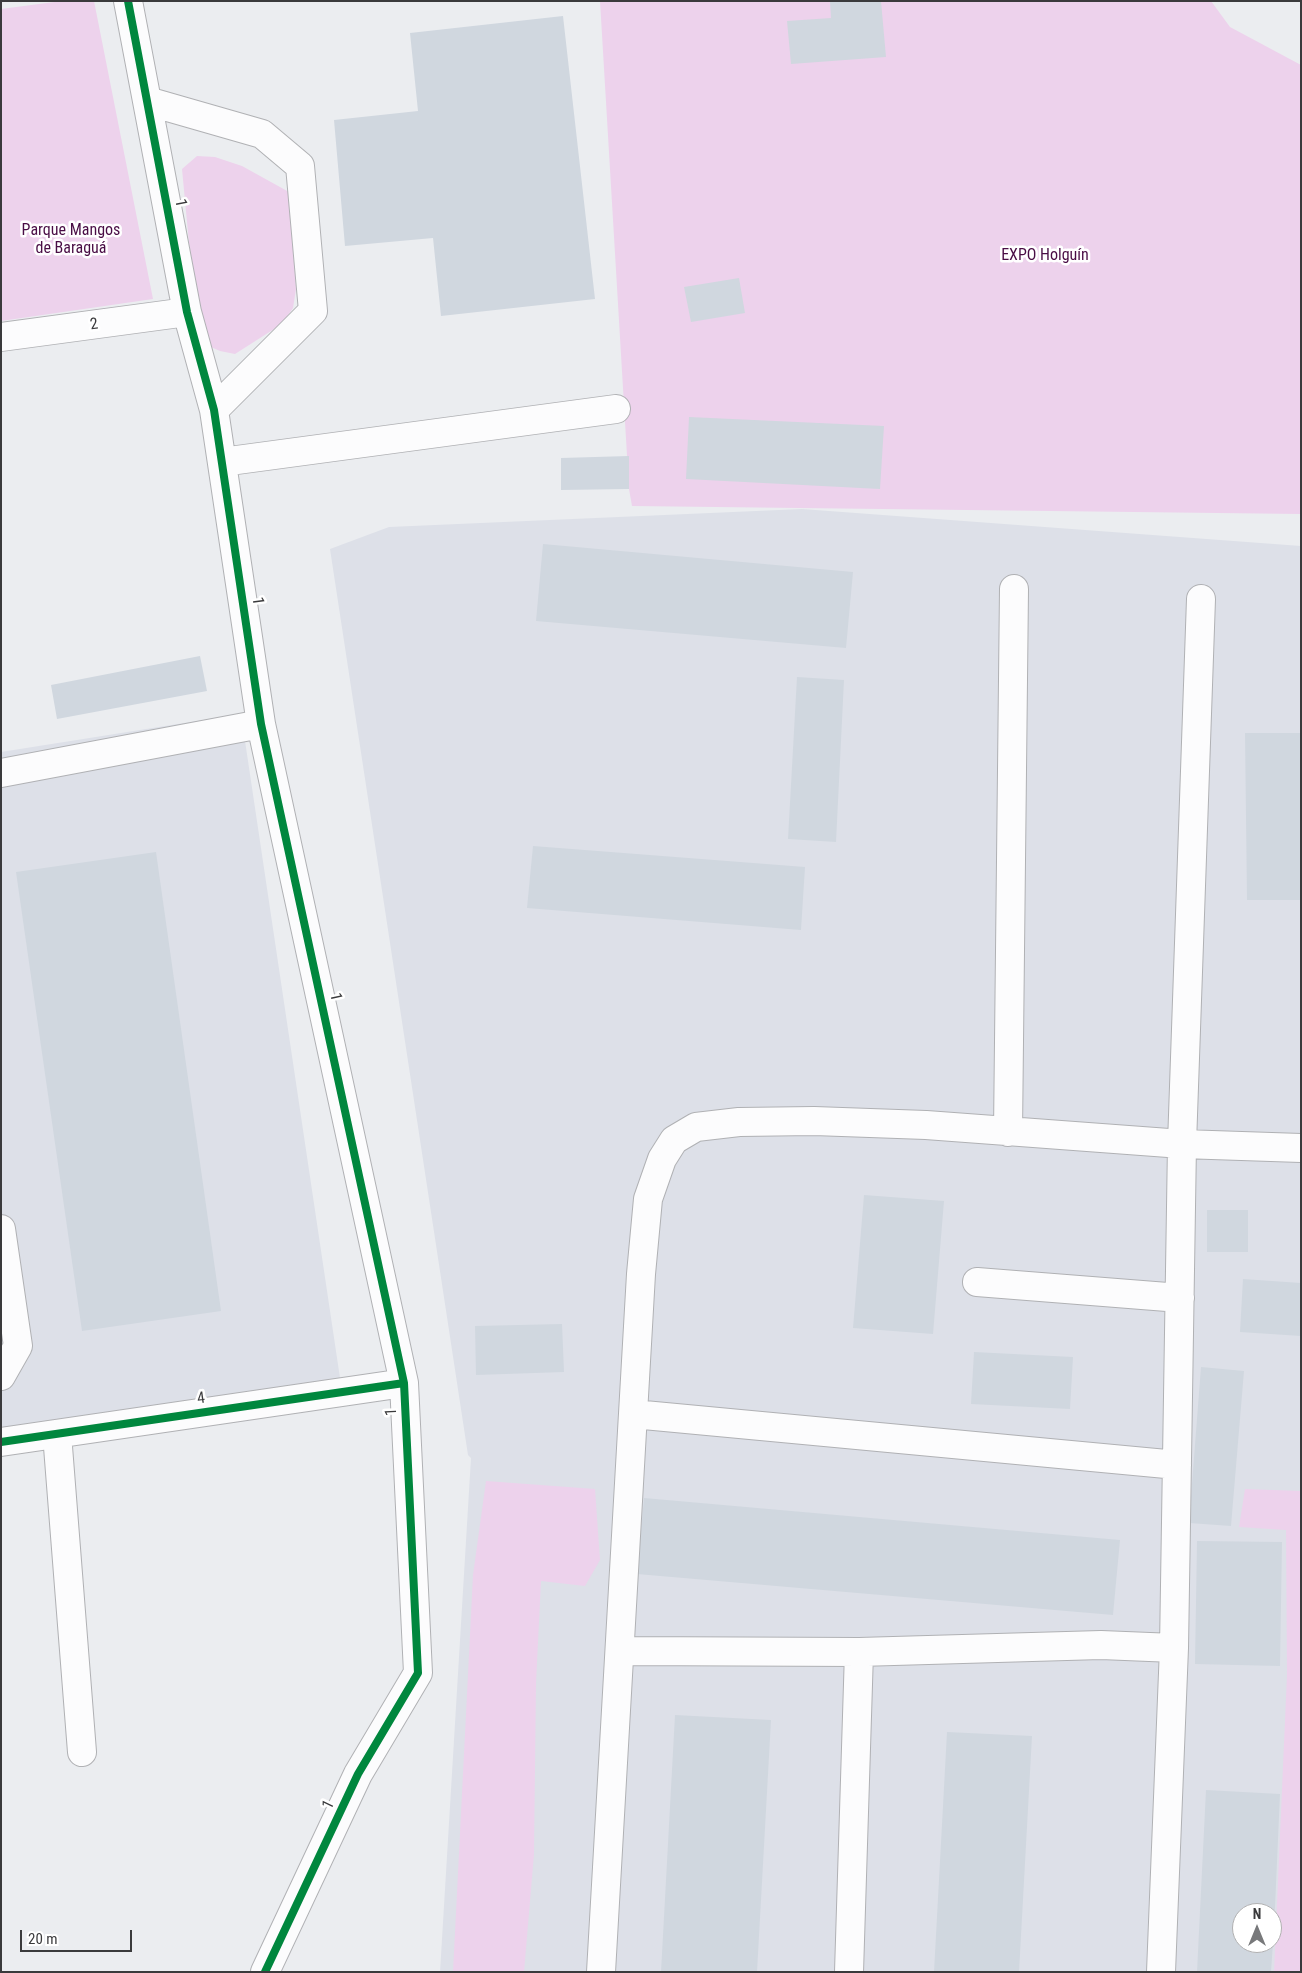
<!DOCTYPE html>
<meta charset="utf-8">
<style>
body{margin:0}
#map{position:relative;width:1302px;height:1973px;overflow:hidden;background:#ebedf0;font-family:"Roboto Condensed",sans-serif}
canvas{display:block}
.frame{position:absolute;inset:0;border:2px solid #3a3a3c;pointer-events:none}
.north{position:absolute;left:1232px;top:1903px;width:50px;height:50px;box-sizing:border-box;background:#fff;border:1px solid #b0b0b1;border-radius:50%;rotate:0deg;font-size:14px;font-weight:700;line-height:20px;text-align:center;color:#3a3a3c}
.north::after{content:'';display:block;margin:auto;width:18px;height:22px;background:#78797b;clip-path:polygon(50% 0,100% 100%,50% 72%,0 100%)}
.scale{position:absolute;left:20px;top:1930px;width:112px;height:22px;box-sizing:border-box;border:2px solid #3a3a3c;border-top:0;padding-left:6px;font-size:15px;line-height:18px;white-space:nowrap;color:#3a3a3c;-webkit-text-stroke:4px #fff;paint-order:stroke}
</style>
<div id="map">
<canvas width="1302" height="1973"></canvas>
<div class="frame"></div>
<div class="north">N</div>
<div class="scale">20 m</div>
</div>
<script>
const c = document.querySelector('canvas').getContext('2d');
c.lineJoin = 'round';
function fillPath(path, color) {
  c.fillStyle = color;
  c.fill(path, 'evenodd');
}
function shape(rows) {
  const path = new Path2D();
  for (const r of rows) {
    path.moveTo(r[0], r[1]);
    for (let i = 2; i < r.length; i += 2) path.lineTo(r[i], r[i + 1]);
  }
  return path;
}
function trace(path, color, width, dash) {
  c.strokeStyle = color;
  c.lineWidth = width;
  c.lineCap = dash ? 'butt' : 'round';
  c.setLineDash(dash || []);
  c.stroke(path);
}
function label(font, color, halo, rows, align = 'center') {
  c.font = font + ' "Roboto Condensed",sans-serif';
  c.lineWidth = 5;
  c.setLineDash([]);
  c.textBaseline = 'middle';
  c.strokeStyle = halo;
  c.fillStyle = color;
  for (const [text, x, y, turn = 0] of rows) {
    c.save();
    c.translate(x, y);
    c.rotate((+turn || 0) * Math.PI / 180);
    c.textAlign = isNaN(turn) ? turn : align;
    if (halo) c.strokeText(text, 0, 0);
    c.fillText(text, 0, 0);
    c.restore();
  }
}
fillPath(shape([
 [802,509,1301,546,1301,1972,440,1972,471,1458,468,1455,330,549,389,527],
 [1242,1913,1272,1913,1272,1943,1242,1943],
 [241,714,340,1378,1,1428,1,752]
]), '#dde0e8');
fillPath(shape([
 [62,1,94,1,153,299,1,321,1,9],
 [600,1,1211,1,1230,27,1301,65,1301,514,632,506,629,489],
 [197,156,215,157,242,166,289,192,296,289,293,308,282,324,235,354,220,351,211,347,204,337,189,243,182,169],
 [486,1481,595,1489,600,1560,585,1586,541,1581,536,1683,534,1854,524,1972,453,1972,473,1575],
 [1245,1489,1301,1491,1301,1972,1274,1972,1287,1675,1286,1530,1239,1527]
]), '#edd2ec');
fillPath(shape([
 [830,1,881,1,886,57,791,64,787,21,831,18],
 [563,16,595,299,441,316,433,238,345,246,334,120,418,111,410,33],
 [739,278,745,313,691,322,684,287],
 [689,417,884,426,880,489,686,479],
 [629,456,629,489,561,490,561,458],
 [543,544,853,572,846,648,536,621],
 [200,656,207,691,57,719,51,685],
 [797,677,844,680,836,842,788,839],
 [1245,733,1301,733,1301,900,1247,900],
 [533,846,805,867,801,930,527,908],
 [156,852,221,1311,82,1331,16,872],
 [864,1195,944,1201,933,1334,853,1328],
 [1207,1210,1248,1210,1248,1252,1207,1252],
 [1243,1279,1301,1283,1301,1336,1240,1332],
 [562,1324,564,1372,476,1375,475,1326],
 [974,1352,1073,1357,1070,1409,971,1404],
 [1201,1367,1244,1371,1231,1526,1189,1523],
 [644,1498,1120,1540,1113,1615,637,1574],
 [1197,1541,1282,1542,1280,1666,1195,1664],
 [675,1715,771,1720,757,1972,661,1972],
 [947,1732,1032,1736,1019,1972,934,1972],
 [1206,1790,1280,1794,1274,1930,1272,1930,1272,1913,1242,1913,1242,1943,1273,1943,1271,1972,1197,1972]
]), '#d0d7df');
const minor = shape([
 [128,1,187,312,214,410,261,724,404,1383,418,1673,358,1774,265,1972],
 [147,101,262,134,300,166,313,311,214,410],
 [1,337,187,312],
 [222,462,616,409],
 [1,773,261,724],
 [1008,1132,1014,589],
 [1,1229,18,1346,1,1376],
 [977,1282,1180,1298],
 [633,1414,1177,1465],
 [57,1434,82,1752],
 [1,1442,404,1383],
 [620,1651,859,1652,1101,1645,1174,1648],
 [601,1972,641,1274,648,1199,662,1159,674,1140,696,1127,739,1122,814,1121,926,1125,1182,1144,1301,1148],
 [849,1972,859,1652],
 [1161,1972,1174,1648,1182,1144,1201,599]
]);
trace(minor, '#b0b1b4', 30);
trace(minor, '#fcfcfd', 28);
trace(shape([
 [128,1,187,312,214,410,261,724,404,1383,418,1673,358,1774,265,1972],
 [1,1442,404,1383]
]), '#00873e', 8);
label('16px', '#3a3a3c', '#fff', [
 ["1",180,203,79],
 ["2",94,325,-8],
 ["1",257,601,82],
 ["1",335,997,78],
 ["4",201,1399,-8],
 ["1",392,1412,-93],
 ["1",329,1805,-65]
]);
label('16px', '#490d45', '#fff', [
 ["Parque Mangos",71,231],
 ["de Baraguá",71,249],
 ["EXPO Holguín",1045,256]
]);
</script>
